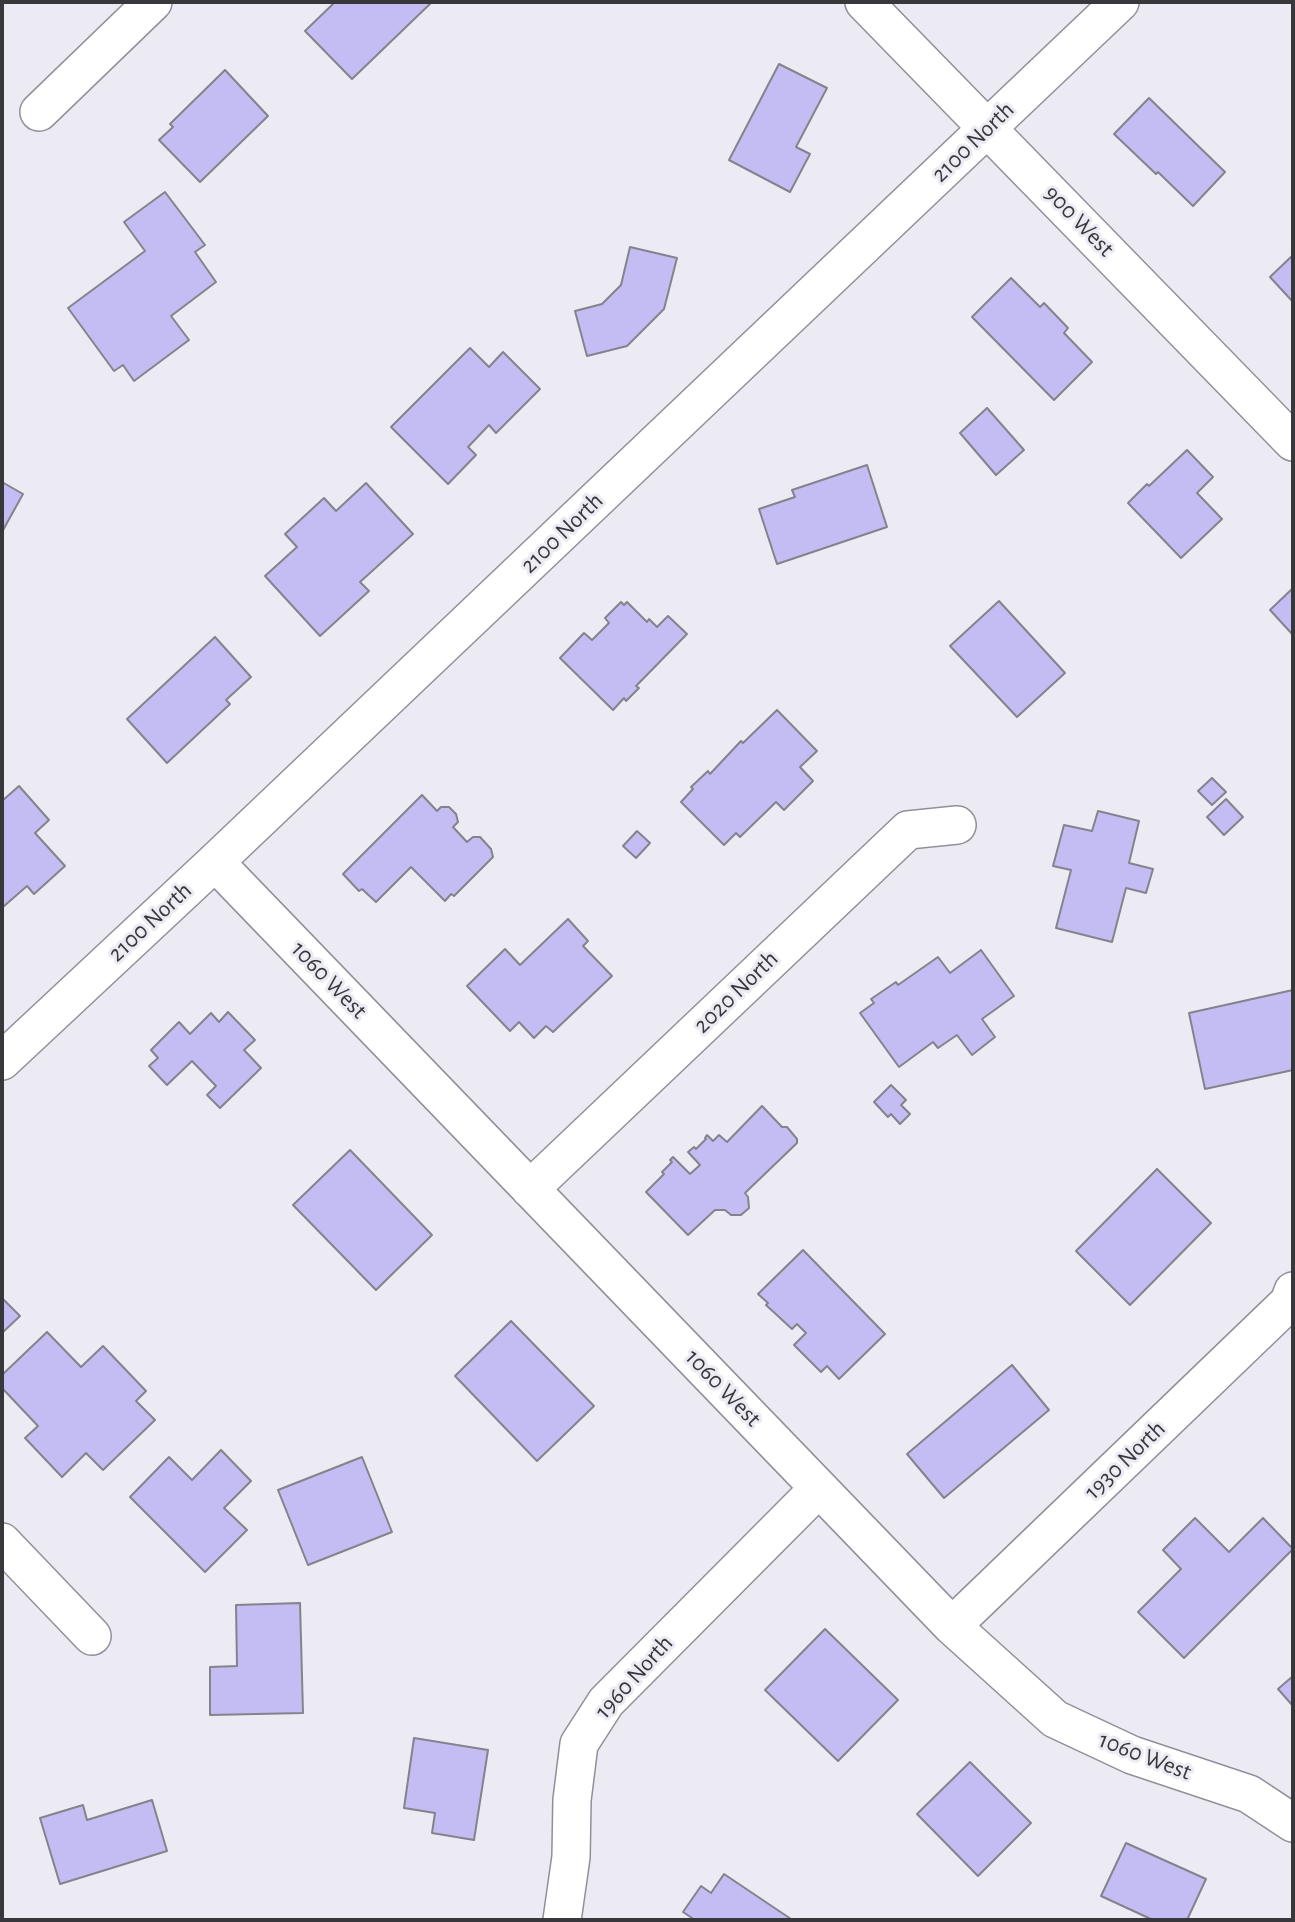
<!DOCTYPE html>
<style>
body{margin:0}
#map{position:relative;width:1295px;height:1922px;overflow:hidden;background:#ecebf4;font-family:"Alegreya Sans",sans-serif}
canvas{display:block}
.frame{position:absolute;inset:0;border:4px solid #38373b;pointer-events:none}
</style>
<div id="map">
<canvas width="1295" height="1922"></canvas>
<div class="frame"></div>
</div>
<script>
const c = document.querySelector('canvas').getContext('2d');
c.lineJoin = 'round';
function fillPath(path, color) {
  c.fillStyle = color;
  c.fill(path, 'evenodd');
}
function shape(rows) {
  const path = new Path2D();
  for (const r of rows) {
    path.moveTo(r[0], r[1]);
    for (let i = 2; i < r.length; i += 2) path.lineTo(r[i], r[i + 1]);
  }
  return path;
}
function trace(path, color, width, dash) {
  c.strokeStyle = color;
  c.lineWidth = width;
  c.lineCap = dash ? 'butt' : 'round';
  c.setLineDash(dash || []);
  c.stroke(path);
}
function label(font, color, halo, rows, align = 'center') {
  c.font = font + ' "Alegreya Sans",sans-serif';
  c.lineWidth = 6;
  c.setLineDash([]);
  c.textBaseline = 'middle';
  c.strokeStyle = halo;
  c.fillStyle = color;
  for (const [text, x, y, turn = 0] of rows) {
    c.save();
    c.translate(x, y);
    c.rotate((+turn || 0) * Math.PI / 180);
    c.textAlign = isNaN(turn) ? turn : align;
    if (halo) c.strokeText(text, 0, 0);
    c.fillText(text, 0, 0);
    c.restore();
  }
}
const building = shape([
 [335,2,432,2,352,79,305,31,335,2],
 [779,64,827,88,796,147,810,154,790,192,729,160,779,64],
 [225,70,268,116,200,182,159,140,173,127,170,124,225,70],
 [1149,98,1225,172,1193,206,1158,172,1156,174,1114,134,1149,98],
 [165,192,205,245,195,252,216,282,171,316,189,340,134,381,123,365,114,371,68,308,145,251,124,222,165,192],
 [630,247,677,258,664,309,627,346,587,356,575,311,602,304,621,285,630,247],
 [1293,255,1293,302,1270,277,1293,255],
 [1011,278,1040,307,1044,303,1068,328,1064,333,1092,362,1054,400,972,317,1011,278],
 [470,348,489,367,503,352,540,389,496,433,489,425,468,447,476,455,448,484,391,427,470,348],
 [987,408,1024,450,996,475,960,433,987,408],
 [1187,450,1213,477,1197,493,1222,519,1181,558,1128,503,1147,484,1149,486,1187,450],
 [867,465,887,527,777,564,759,509,795,497,792,490,867,465],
 [2,482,23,494,2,532,2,482],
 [366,483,413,534,360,582,369,591,320,636,265,576,297,547,285,534,324,498,336,511,366,483],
 [1293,588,1293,635,1270,610,1293,588],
 [999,601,1065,673,1017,717,950,646,999,601],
 [621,602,624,605,627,602,647,622,649,619,657,627,668,616,687,634,636,686,639,688,626,701,624,698,613,710,560,658,584,633,592,640,609,623,605,618,621,602],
 [215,637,251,677,226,700,230,704,167,763,127,719,215,637],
 [777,710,817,751,800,767,813,781,784,810,776,802,740,837,736,833,724,845,681,802,693,789,691,787,708,771,710,774,741,741,743,743,777,710],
 [1212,778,1226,792,1212,805,1198,791,1212,778],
 [19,786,49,820,35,833,65,866,34,894,27,886,3,907,2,905,2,801,19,786],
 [422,795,437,811,441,807,449,807,456,814,458,822,453,827,467,842,473,837,480,837,491,849,493,857,454,896,451,894,445,901,411,867,376,902,362,889,359,891,343,874,422,795],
 [1226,799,1243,817,1224,835,1207,817,1226,799],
 [1098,811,1139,821,1129,863,1153,869,1146,893,1126,888,1112,942,1056,928,1071,870,1053,866,1064,825,1092,831,1098,811],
 [637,831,650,843,636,858,623,846,637,831],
 [568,919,588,941,583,946,612,976,553,1032,546,1026,534,1038,519,1022,510,1031,467,986,505,949,520,965,568,919],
 [981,950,1014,996,982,1019,995,1037,972,1055,957,1035,938,1048,933,1042,899,1067,860,1013,874,1003,871,999,896,982,898,985,938,957,950,973,981,950],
 [1293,990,1293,1070,1205,1089,1189,1013,1293,990],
 [228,1012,255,1040,244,1050,261,1068,220,1108,207,1095,216,1086,192,1061,167,1085,149,1066,158,1058,151,1050,179,1022,190,1034,211,1013,219,1022,228,1012],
 [891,1085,906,1100,901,1105,910,1114,900,1124,891,1114,888,1117,874,1102,891,1085],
 [762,1106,782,1127,787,1127,797,1139,797,1143,745,1193,748,1197,749,1208,741,1215,731,1215,725,1210,715,1210,688,1235,646,1192,664,1174,662,1172,672,1162,670,1160,673,1157,690,1174,700,1165,688,1152,694,1147,696,1149,706,1139,705,1138,707,1135,713,1141,719,1135,727,1142,762,1106],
 [350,1150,432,1235,376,1290,293,1205,350,1150],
 [1157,1169,1211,1223,1130,1305,1076,1251,1157,1169],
 [803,1250,885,1334,839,1379,827,1366,821,1372,794,1345,806,1333,797,1324,792,1329,766,1305,768,1303,758,1294,803,1250],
 [2,1298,20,1316,2,1333,2,1298],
 [511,1321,594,1406,537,1461,455,1376,511,1321],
 [47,1332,81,1367,103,1346,146,1391,136,1401,155,1420,103,1470,86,1453,62,1477,25,1438,38,1426,2,1388,2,1375,47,1332],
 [1012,1365,1049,1410,944,1498,907,1454,1012,1365],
 [221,1450,251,1481,224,1508,247,1530,205,1572,130,1497,169,1457,192,1480,221,1450],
 [362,1457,392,1532,308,1565,278,1490,362,1457],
 [1195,1518,1229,1552,1263,1518,1293,1549,1184,1658,1138,1612,1181,1569,1163,1550,1195,1518],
 [300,1603,303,1713,210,1715,210,1667,237,1666,236,1605,300,1603],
 [825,1629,898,1700,838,1761,765,1690,825,1629],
 [1293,1676,1293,1706,1278,1689,1293,1676],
 [414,1738,488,1750,474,1840,432,1833,435,1813,404,1808,414,1738],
 [970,1762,1031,1823,978,1876,917,1814,970,1762],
 [152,1800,167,1851,60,1884,40,1818,83,1805,87,1820,152,1800],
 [1126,1843,1206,1879,1187,1920,1153,1920,1101,1896,1126,1843],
 [724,1874,791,1919,791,1920,695,1920,683,1912,701,1886,711,1893,724,1874]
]);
fillPath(building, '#c4bdf4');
trace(building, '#84838c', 2);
const minor = shape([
 [864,2,1293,442],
 [39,112,153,2],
 [215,862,952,1626,1055,1719,1132,1755,1249,1794,1293,1823],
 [2,1061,215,862,1120,2],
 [530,1189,908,830,957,825],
 [2,1542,92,1636],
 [952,1626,1289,1302,1293,1291],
 [562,1920,571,1857,572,1800,579,1744,606,1702,819,1488]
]);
trace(minor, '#919099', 40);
trace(minor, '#fff', 37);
label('24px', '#38373b', '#ecebf4', [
 ["2100 North",973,142,-44],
 ["900 West",1079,221,46],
 ["2100 North",562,533,-44],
 ["2100 North",150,922,-43],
 ["1060 West",329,980,46],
 ["2020 North",736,992,-44],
 ["1060 West",723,1388,46],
 ["1930 North",1125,1460,-44],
 ["1960 North",634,1677,-48],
 ["1060 West",1145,1756,21]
]);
</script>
